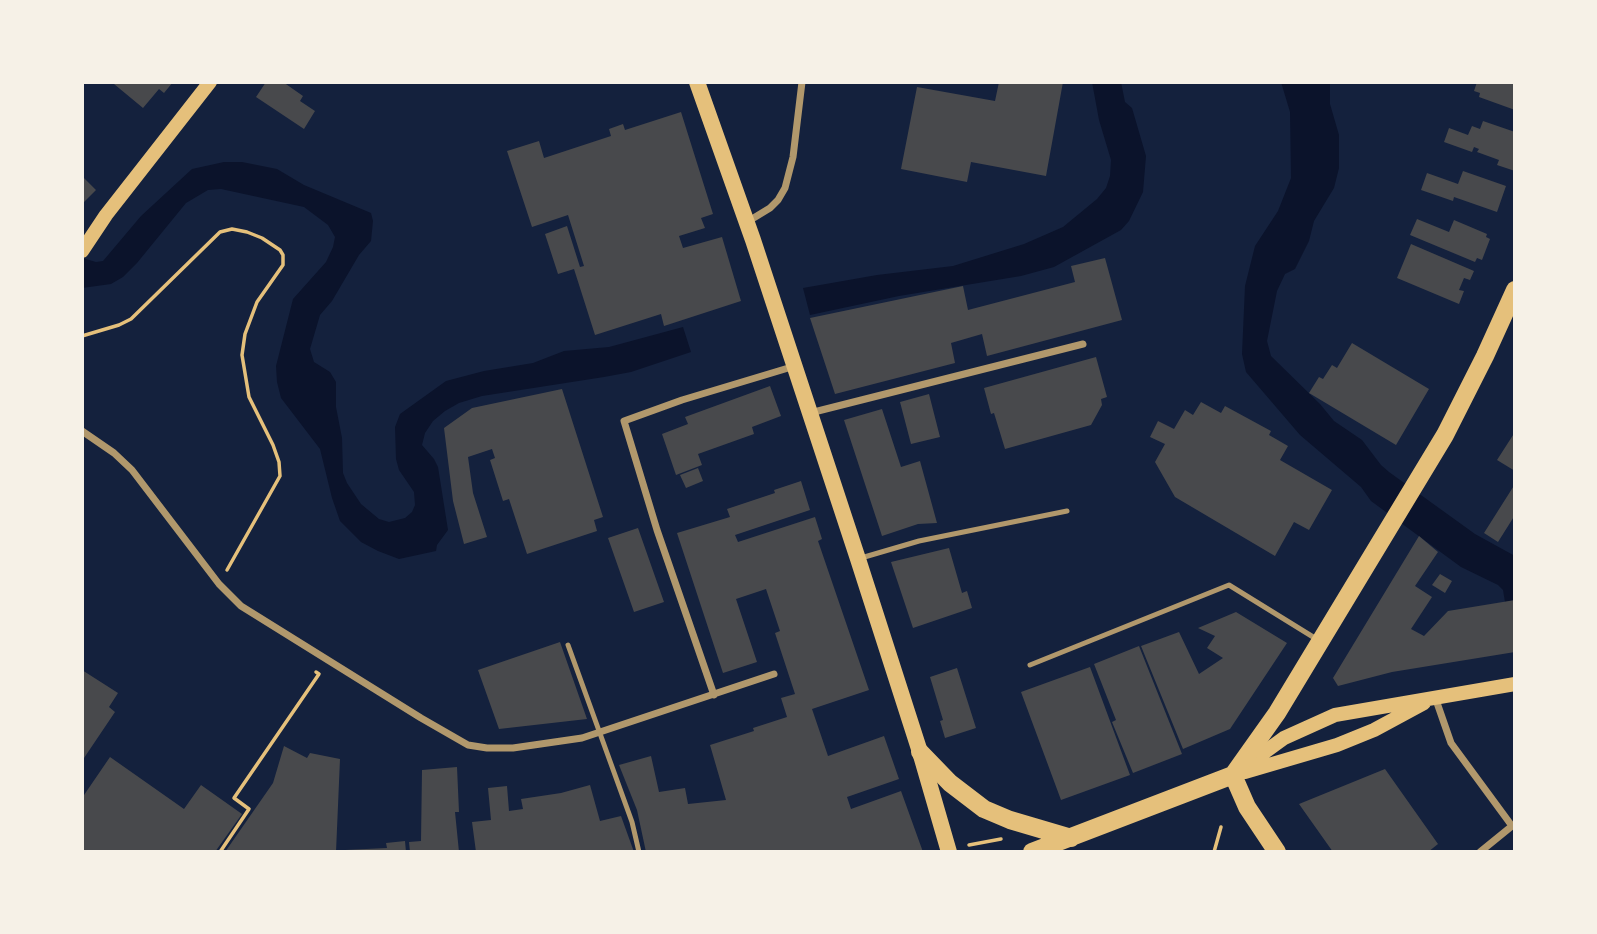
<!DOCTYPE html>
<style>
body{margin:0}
#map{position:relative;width:1597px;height:934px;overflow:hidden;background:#14213d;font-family:"Golos Text",sans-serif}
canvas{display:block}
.frame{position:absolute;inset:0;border:84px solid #f6f1e7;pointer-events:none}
</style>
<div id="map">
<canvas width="1597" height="934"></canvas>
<div class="frame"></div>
</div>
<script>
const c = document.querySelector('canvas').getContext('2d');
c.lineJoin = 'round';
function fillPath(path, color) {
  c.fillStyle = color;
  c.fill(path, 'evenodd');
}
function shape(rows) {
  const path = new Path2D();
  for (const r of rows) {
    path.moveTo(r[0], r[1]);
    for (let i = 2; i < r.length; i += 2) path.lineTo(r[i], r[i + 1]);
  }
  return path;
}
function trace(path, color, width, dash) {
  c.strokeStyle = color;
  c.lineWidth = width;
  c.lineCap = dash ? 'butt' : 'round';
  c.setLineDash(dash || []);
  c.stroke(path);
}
fillPath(shape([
 [1092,82,1121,82,1125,102,1132,108,1146,156,1143,192,1129,221,1121,230,1054,267,1021,276,899,296,810,315,803,288,877,275,953,266,1024,244,1063,227,1097,199,1106,188,1110,176,1111,160,1099,120],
 [1281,82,1330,82,1330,104,1339,135,1339,168,1334,188,1314,221,1309,241,1295,269,1285,274,1277,291,1267,341,1271,356,1320,404,1334,421,1362,440,1381,465,1389,472,1475,534,1515,556,1515,600,1505,602,1503,590,1498,585,1461,567,1371,501,1361,487,1300,435,1246,372,1242,354,1245,286,1255,246,1278,211,1291,178,1290,112],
 [224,162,242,162,277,169,304,185,371,213,373,221,371,241,359,255,332,301,320,315,310,349,314,362,330,372,336,382,336,407,342,438,343,473,347,483,361,504,379,519,389,522,405,518,412,512,415,505,414,492,399,470,396,459,395,427,400,414,446,381,484,371,533,363,564,351,609,347,683,327,691,352,631,372,604,377,482,396,459,403,445,411,433,421,425,433,422,445,434,459,438,467,448,530,437,545,436,551,399,559,378,551,361,542,340,521,332,498,320,449,281,398,277,382,276,366,293,299,326,262,333,247,335,237,328,225,304,207,221,189,208,190,186,203,137,263,123,277,111,284,82,288,82,258,96,262,103,261,141,216,192,169]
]), '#0b132b');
fillPath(shape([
 [116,82,173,82,164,93,159,89,143,108,114,84],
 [266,82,283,82,303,96,300,101,315,111,304,129,256,97],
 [999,82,1063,82,1046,176,971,162,967,182,901,169,917,87,995,101],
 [1477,82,1515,82,1515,110,1479,97,1480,93,1474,91],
 [681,112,713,214,701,218,705,228,679,236,683,248,722,237,741,301,664,326,661,314,595,335,574,269,558,274,545,234,567,226,580,267,584,266,568,215,532,227,507,151,539,141,544,158,611,136,609,129,623,124,625,130],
 [1483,121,1515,132,1515,171,1497,165,1499,160,1477,152,1479,149,1474,147,1472,152,1444,142,1449,128,1468,135,1472,126,1480,129],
 [1463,171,1506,186,1497,212,1454,197,1453,201,1421,190,1427,173,1458,184],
 [82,176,96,190,82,204],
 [1417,219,1449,232,1454,220,1487,234,1486,237,1490,239,1482,260,1477,258,1475,262,1410,235],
 [1411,244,1474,271,1470,280,1464,278,1459,290,1464,291,1459,304,1397,278],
 [1105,258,1122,320,987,356,982,334,951,343,955,363,835,394,810,318,963,286,968,310,1075,282,1071,266],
 [1352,343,1429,389,1396,445,1309,393,1319,377,1323,379,1332,365,1337,368],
 [1096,357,1107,397,1101,399,1102,405,1091,425,1005,449,994,413,991,414,984,388],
 [770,386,781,416,752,427,754,434,698,454,702,465,676,475,662,434,688,424,685,417],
 [562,389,603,517,594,520,597,531,527,554,509,499,503,501,490,460,495,458,492,449,468,457,473,493,487,537,464,544,453,501,444,428,472,408],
 [929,394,940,437,911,444,900,402],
 [1201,402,1221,413,1225,406,1271,431,1269,435,1288,446,1280,460,1332,490,1309,530,1294,522,1275,556,1175,497,1155,462,1165,444,1150,437,1158,421,1174,429,1185,410,1193,415],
 [882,409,901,467,920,461,937,523,918,524,882,536,844,420],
 [1515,432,1515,471,1497,460],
 [698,468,703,481,686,488,680,475],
 [801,481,810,510,735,535,738,542,815,517,822,539,818,541,869,690,812,709,828,756,884,736,899,779,847,797,851,809,901,791,923,852,646,852,637,810,619,765,651,756,659,792,685,788,688,804,726,800,710,745,754,731,753,728,787,717,781,698,795,694,775,633,780,631,766,589,736,599,757,662,723,673,677,533,730,517,727,509,775,493,774,490],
 [1515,484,1515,515,1498,542,1484,533],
 [638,528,664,602,634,612,608,538],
 [1419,536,1438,552,1415,586,1432,597,1411,629,1424,636,1448,611,1515,600,1515,652,1392,672,1338,686,1333,678],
 [949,548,962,593,967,591,972,608,913,628,891,562],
 [1440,574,1452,581,1445,593,1432,585],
 [1236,612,1287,643,1230,729,1183,749,1141,646,1179,632,1199,674,1223,658,1207,648,1215,636,1198,628],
 [560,642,587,719,499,729,478,670],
 [1139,646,1182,754,1133,773,1112,722,1116,720,1094,664],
 [1090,667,1130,775,1061,800,1021,692],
 [957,668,976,728,945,738,940,721,943,720,930,677],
 [82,670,118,693,109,707,115,712,82,761],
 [284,746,307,758,310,753,340,759,336,852,225,852,273,783],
 [110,757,184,809,201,785,242,814,215,852,82,852,82,798],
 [457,767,459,812,455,812,459,852,410,852,409,842,421,841,422,770],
 [1385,769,1438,844,1428,852,1333,852,1299,804],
 [590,785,600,821,621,816,634,852,476,852,472,822,491,820,488,788,507,786,509,811,523,809,521,799,561,793],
 [405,841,406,852,346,852,345,850,387,848,386,843]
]), '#48494c');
trace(shape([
 [82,336,119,325,131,319,220,232,232,229,247,232,262,238,280,250,283,255,283,265,257,302,245,334,242,355,249,397,273,445,279,462,280,476,227,570],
 [969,845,1001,839],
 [220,852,249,809,234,798,319,674,316,672],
 [1214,852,1221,827]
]), '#e5c07b', 3.5);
trace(shape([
 [861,558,919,541,1067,511],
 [568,645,632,822,639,852],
 [1030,665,1229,585,1318,640]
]), '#b1986c', 5);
trace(shape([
 [747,222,770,208,778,200,785,188,793,157,802,82],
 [810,413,1083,344],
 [82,431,114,453,132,470,219,584,241,606,421,718,468,745,487,748,513,748,582,738,774,674],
 [714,695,657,530,624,421,682,400,795,366],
 [1435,697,1451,743,1512,826,1480,852]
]), '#b1986c', 7);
trace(shape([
 [82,251,106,215,210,82],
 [1240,770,1284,738,1335,715,1515,684],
 [1245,772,1337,745,1374,730,1424,703]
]), '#e5c07b', 14);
trace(shape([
 [697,82,753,240,858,559,920,752,949,852]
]), '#e5c07b', 16);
trace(shape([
 [920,752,950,783,984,809,1010,820,1071,838],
 [1233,775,1277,713,1445,435,1485,356,1515,290],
 [1233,775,1247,807,1277,852],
 [1032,852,1233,775]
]), '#e5c07b', 18);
</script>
